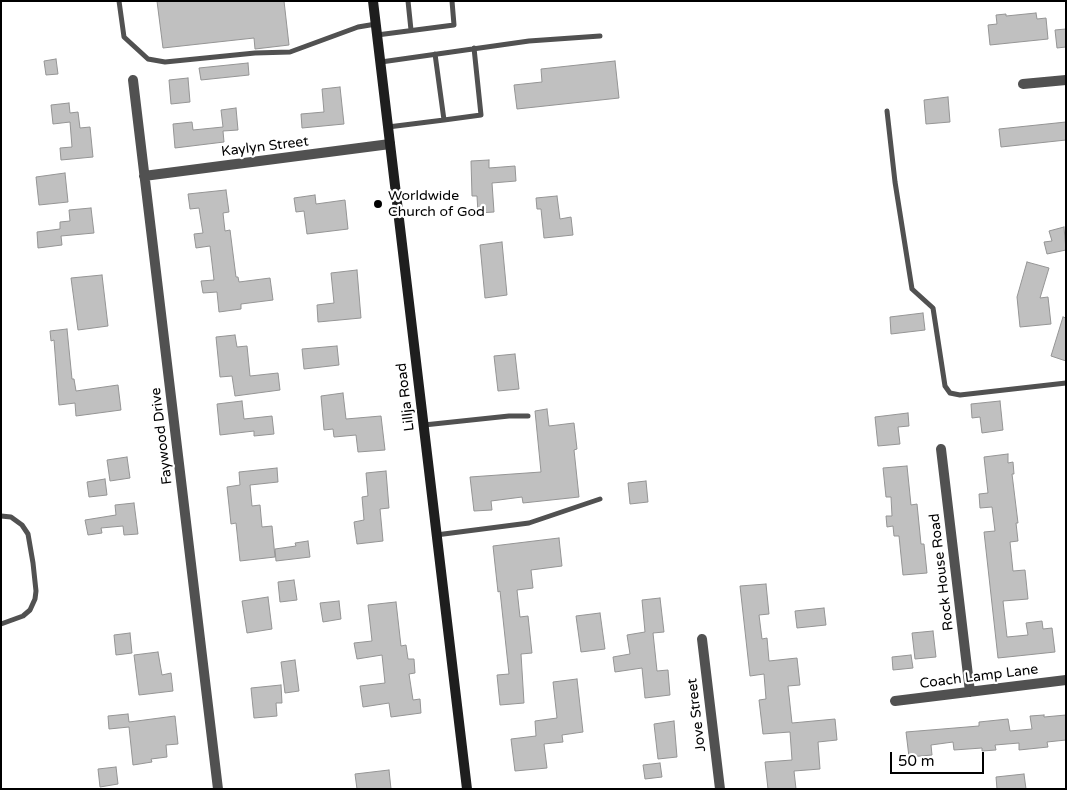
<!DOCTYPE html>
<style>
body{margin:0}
#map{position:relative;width:1067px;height:790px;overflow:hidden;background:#fff;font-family:"Varela Round",sans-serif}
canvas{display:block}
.frame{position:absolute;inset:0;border:2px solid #000;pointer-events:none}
.scale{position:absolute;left:890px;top:752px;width:94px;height:22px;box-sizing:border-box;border:2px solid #000;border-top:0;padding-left:6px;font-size:15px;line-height:18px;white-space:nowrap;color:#000;-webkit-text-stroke:4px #fff;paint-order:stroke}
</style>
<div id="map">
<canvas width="1067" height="790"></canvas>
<div class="frame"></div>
<div class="scale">50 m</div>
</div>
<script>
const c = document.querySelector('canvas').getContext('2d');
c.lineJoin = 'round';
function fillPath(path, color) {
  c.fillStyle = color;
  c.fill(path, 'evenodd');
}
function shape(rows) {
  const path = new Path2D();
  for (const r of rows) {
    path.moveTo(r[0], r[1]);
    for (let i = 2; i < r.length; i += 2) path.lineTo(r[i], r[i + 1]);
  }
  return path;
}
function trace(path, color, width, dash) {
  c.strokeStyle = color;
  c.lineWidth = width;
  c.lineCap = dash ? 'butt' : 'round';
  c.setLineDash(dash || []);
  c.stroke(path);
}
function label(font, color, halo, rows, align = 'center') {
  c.font = font + ' "Varela Round",sans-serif';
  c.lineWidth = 4.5;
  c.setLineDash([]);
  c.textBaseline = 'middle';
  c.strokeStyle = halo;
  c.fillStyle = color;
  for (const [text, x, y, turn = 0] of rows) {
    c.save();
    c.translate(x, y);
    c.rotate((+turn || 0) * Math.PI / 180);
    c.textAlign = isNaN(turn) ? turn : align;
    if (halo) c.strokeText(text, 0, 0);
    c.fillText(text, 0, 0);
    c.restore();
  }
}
const building = shape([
 [157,1,284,1,289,45,255,49,254,38,163,48,157,1],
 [1036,13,1037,19,1046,18,1048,39,990,45,988,25,997,24,996,15,1006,14,1006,16,1036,13],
 [1066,29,1066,47,1057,48,1055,30,1066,29],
 [56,59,58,74,46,75,44,61,56,59],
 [615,61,619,98,517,109,514,85,542,82,541,69,615,61],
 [248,63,249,75,201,80,199,68,248,63],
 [188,78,190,102,171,104,169,80,188,78],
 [340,87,344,124,302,128,301,114,324,112,322,89,340,87],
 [948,97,950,122,926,124,924,100,948,97],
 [69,103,70,113,78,112,80,128,90,127,93,157,61,160,60,148,72,147,70,122,53,124,51,105,69,103],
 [236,108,238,130,223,131,224,142,175,148,173,124,192,122,193,130,223,127,221,110,236,108],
 [1066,122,1066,140,1001,147,999,129,1066,122],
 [489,160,489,168,515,166,516,181,492,183,494,212,478,213,477,196,472,196,471,161,489,160],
 [65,173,68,202,39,205,36,177,65,173],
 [226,190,229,212,223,213,225,231,230,230,236,277,238,277,239,282,270,278,273,300,241,304,241,309,219,312,217,292,203,293,201,281,214,280,210,246,196,248,194,234,203,233,199,208,190,209,188,194,226,190],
 [315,195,316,204,345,200,348,229,307,234,304,211,296,212,294,198,315,195],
 [557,196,560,219,571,217,573,235,544,238,541,209,537,209,536,198,557,196],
 [91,208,94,233,61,236,62,245,38,248,37,232,60,229,60,222,70,221,69,210,91,208],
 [1064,227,1066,250,1047,254,1044,242,1052,241,1049,231,1064,227],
 [502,242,507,295,485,298,480,245,502,242],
 [1027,262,1049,268,1040,298,1048,297,1051,324,1020,327,1017,297,1027,262],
 [357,270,361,318,318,322,317,305,334,303,331,273,357,270],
 [102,275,108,326,78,330,71,278,102,275],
 [923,313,925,330,891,334,890,317,923,313],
 [1063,317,1066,318,1066,361,1051,356,1063,317],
 [67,329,72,379,74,379,76,391,118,385,121,410,76,416,75,403,59,405,54,340,51,341,50,331,67,329],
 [235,335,237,347,247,346,250,376,278,373,280,390,235,396,232,376,220,377,216,337,235,335],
 [337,346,339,365,304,369,302,349,337,346],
 [515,354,519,389,498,391,494,356,515,354],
 [343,393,346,419,381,416,385,450,358,452,356,435,334,437,333,429,324,430,321,396,343,393],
 [242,401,244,419,272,416,274,434,254,436,254,431,220,435,217,404,242,401],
 [1000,401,1003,430,982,433,980,417,972,418,971,404,1000,401],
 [547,409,549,426,574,423,577,449,574,450,579,497,523,503,522,497,491,501,492,510,474,511,470,477,541,472,535,411,547,409],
 [908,413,909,426,898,427,900,444,878,446,875,417,908,413],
 [1008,454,1008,463,1013,462,1014,474,1012,474,1018,523,1016,523,1018,541,1010,542,1013,571,1025,570,1028,599,1003,601,1007,637,1028,635,1026,623,1042,621,1043,629,1052,628,1055,652,998,658,984,532,995,531,992,507,980,508,979,494,988,493,984,457,1008,454],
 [127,457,130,478,110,481,107,460,127,457],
 [907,466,911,505,917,504,921,544,924,544,927,573,903,575,899,536,894,536,893,526,887,527,886,516,892,516,891,497,886,497,883,468,907,466],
 [277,468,278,482,250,485,252,506,260,505,262,527,272,526,275,557,240,561,236,523,231,524,227,487,240,485,239,472,277,468],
 [386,471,389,508,380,509,383,541,357,544,354,522,364,520,362,497,368,496,366,473,386,471],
 [105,479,107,495,89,497,87,482,105,479],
 [646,481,648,502,630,504,628,483,646,481],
 [134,503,138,534,124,535,123,526,101,528,102,533,88,535,85,520,116,515,115,505,134,503],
 [559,538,562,566,531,570,533,588,517,590,520,617,528,616,532,653,521,654,524,703,500,705,497,675,509,674,500,591,498,592,493,546,559,538],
 [308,541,310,557,276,561,275,549,296,546,295,543,308,541],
 [294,580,297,600,280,602,278,582,294,580],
 [766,584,769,614,759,615,762,639,767,638,769,661,797,658,800,685,788,686,792,723,835,719,837,740,818,742,820,769,794,771,796,789,768,789,765,762,792,760,790,732,763,734,759,700,766,699,764,674,750,676,740,586,766,584],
 [268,597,272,629,247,633,242,601,268,597],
 [660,598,664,632,653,633,657,671,668,670,670,695,645,698,642,668,615,672,613,657,630,654,627,635,645,632,642,600,660,598],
 [339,601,341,619,323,622,320,603,339,601],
 [396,602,401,646,406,645,408,659,414,659,415,673,409,674,413,700,420,699,421,713,391,717,389,703,363,707,360,686,385,683,382,655,357,659,354,643,372,641,368,605,396,602],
 [824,608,826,625,797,628,795,611,824,608],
 [600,613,605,649,581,652,576,616,600,613],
 [933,631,936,657,915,659,912,633,933,631],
 [130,633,132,653,116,655,114,635,130,633],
 [158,652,162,675,171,673,173,691,139,695,134,655,158,652],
 [911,655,913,668,893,670,892,657,911,655],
 [295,660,299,691,285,693,281,662,295,660],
 [577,679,583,732,562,735,563,742,544,744,547,768,515,771,511,739,536,736,535,721,557,718,553,682,577,679],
 [281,685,282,703,276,703,277,716,254,718,251,688,281,685],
 [128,714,129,722,175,716,178,744,166,745,167,757,151,759,152,762,133,765,129,727,109,729,108,716,128,714],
 [1044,715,1044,717,1066,715,1066,740,1047,742,1048,747,1019,750,1019,743,995,745,996,750,982,751,982,748,954,750,953,742,931,745,932,755,909,757,906,732,979,726,979,722,1008,719,1010,731,1032,729,1030,716,1044,715],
 [674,721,677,757,658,759,654,724,674,721],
 [660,763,662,777,645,779,643,765,660,763],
 [116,767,118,784,100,787,98,769,116,767],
 [389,770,391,789,357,789,355,774,389,770],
 [1024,774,1026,789,997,789,996,777,1024,774]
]);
fillPath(building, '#c0c0c0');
trace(building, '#959595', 1);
trace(shape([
 [119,1,124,37,148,59,165,62,255,53,290,52,358,27,376,24],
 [408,1,411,30],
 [377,35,454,25,452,1],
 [381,62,529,41,600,36],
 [887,111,895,182,912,289,933,308,945,386,950,393,960,395,1066,383],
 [444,120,481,115,474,48],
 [388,127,444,120,435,54],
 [424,425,509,416,528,416],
 [1,516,11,517,22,525,28,534,33,563,36,591,35,599,30,610,23,616,1,624],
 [436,535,529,523,600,499]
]), '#515151', 5);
trace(shape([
 [133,80,218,789],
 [1023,84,1066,80],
 [144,176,390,144],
 [941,449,970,692],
 [702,639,720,789],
 [895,701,1066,680]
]), '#515151', 10);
trace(shape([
 [373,1,467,789]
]), '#1e1e1e', 10);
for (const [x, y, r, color] of [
 [378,204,5,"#000"]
]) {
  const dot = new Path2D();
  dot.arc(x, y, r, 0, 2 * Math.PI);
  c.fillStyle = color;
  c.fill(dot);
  trace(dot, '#fff', 2);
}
label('14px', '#000', '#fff', [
 ["Kaylyn Street",265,147,-7],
 ["Lillja Road",406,397,-97],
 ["Faywood Drive",162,436,-97],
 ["Rock House Road",942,572,-97],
 ["Coach Lamp Lane",979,677,-7],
 ["Jove Street",697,715,-97]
]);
label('14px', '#000', '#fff', [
 ["Worldwide",388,196],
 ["Church of God",388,212]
], 'left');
</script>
